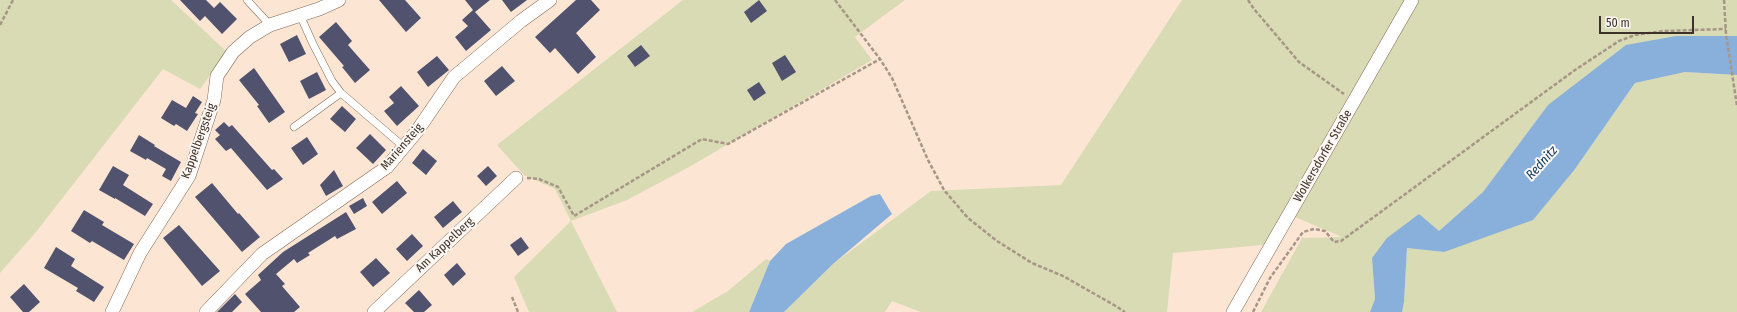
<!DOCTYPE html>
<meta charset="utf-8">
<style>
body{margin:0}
#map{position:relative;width:1737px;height:312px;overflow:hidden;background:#fce6d3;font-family:"Fira Sans Condensed",sans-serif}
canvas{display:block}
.scale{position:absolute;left:1599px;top:16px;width:95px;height:18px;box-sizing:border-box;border:2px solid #3d3229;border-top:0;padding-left:5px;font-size:12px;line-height:14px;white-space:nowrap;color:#3d3229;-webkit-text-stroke:3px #fcf7f2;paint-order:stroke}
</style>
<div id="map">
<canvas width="1737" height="312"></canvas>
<div class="scale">50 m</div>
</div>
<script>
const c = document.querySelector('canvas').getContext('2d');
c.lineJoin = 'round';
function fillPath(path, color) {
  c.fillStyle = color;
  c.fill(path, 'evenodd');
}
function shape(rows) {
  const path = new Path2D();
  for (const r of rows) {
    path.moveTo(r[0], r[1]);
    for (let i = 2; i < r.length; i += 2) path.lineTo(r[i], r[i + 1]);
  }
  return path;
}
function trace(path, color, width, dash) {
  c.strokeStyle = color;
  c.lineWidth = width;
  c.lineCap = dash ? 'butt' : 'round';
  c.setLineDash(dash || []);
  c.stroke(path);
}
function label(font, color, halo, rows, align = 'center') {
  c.font = font + ' "Fira Sans Condensed",sans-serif';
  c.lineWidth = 4;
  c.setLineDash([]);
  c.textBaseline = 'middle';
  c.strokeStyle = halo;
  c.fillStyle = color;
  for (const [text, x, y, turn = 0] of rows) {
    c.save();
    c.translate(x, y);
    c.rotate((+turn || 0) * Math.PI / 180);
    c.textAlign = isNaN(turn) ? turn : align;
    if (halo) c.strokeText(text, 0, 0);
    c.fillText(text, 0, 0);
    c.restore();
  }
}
fillPath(shape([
 [0,0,171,0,227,52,200,89,163,69,36,232,0,273],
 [683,0,905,0,855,37,872,60,689,167,627,200,571,221,617,312,529,312,514,277,571,221,555,189,524,175,497,145],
 [1182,0,1737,0,1737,36,1676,36,1548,105,1483,192,1439,231,1372,258,1375,299,1370,312,1261,312,1302,238,1342,237,1295,217,1274,244,1173,253,1167,312,921,312,892,301,885,312,784,312,833,264,931,191,1061,185],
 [1685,72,1737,75,1737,312,1402,312,1404,302,1407,248,1444,252,1575,169,1635,83],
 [766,259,770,261,749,312,692,312,728,291]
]), '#d8dbb3');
fillPath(shape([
 [1676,36,1737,36,1737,75,1685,72,1635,83,1575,169,1533,220,1444,252,1407,248,1404,302,1402,312,1370,312,1375,299,1372,258,1387,238,1419,214,1439,231,1483,192,1548,105,1626,45],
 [880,194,892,214,833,264,784,312,749,312,770,261,786,244,871,196]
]), '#89b0db');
fillPath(shape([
 [180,0,206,0,214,8,220,2,237,19,222,34,205,16,200,21],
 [379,0,405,0,421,18,406,32],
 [465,0,490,0,475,12,491,30,466,51,455,37,468,26,462,20,473,10],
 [502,0,527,0,511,12],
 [576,0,591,0,600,10,576,33,596,57,578,74,555,48,550,53,535,37],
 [759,0,767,11,751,23,744,12],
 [336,22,352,41,348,45,370,70,355,83,342,67,344,66,319,37],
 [297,35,306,54,289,62,280,44],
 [641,45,650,56,635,67,627,56],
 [785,55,796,72,782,81,772,63],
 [437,56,449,70,428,87,417,72],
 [502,66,515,81,496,96,484,81],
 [254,68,285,112,269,123,257,106,259,105,239,80],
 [317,72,326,90,309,99,300,81],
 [759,82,766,93,754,101,747,90],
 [401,86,419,106,397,126,384,111,394,103,389,97],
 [193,96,202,102,195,113,198,114,187,131,176,124,174,126,161,118,172,100,186,108],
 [342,106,356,119,345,132,330,119],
 [224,122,229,127,232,125,272,170,274,169,283,179,267,190,231,148,226,151,215,139,220,135,215,130],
 [370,134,386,150,373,164,356,148],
 [139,135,155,145,154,146,181,162,171,181,162,176,166,169,147,158,146,160,130,151],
 [307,137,318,154,303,165,291,148],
 [423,149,437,161,426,175,412,163],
 [113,166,129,175,123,185,153,204,145,216,115,198,115,199,99,190],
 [488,166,497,176,486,186,477,176],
 [334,170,343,186,326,196,320,185],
 [397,181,407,193,382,214,372,202],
 [212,183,238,214,239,213,260,237,242,252,195,197],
 [363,198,367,206,354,214,349,206],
 [453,201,462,212,443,228,434,217],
 [84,210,104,222,102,225,134,244,124,260,92,241,90,243,71,231],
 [346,212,356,229,337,239,335,236,308,253,310,255,297,263,294,259,276,274,285,284,282,286,300,307,294,312,261,312,245,294,261,280,258,275,283,252],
 [179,225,220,271,202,286,163,238],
 [412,234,423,246,407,261,396,249],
 [521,237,529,248,518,256,510,245],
 [56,247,75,259,71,266,104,287,94,302,76,291,78,288,44,268],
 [376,258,390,273,373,287,360,272],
 [457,263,466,274,453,286,444,275],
 [24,284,40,302,29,312,23,312,10,297],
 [419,290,432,305,424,312,414,312,405,303],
 [235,294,242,302,232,312,217,312]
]), '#51526d');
const service = shape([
 [247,0,270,25],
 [300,15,313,44,332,81,341,93,404,147],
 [294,127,341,93]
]);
const minor = shape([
 [112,312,140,253,189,176,214,100,217,76,233,52,250,37,270,25,319,9,339,0],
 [206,312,262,254,387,167,417,131,454,77,521,21,550,0],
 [374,312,516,178],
 [1233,312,1412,0]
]);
trace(service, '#816955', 8);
trace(minor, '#816955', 14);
trace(shape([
 [835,0,880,59,892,78,928,160,944,190,968,218,997,241,1032,263,1063,276,1114,305,1125,312],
 [1248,0,1254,9,1299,62,1344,94],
 [1724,0,1726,34,1737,106],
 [0,25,13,0],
 [527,178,539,179,558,187,574,216,702,139,728,144,880,59],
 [512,297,518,312],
 [1253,312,1270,278,1303,232,1314,229,1325,231,1334,242,1341,241,1575,70,1619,41,1635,35,1663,31,1726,29]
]), '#a79688', 2.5, [4, 2]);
trace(service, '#fff', 7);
trace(minor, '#fff', 13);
label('12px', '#3d3229', '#fcf7f2', [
 ["Kappelbergsteig",199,141,-70],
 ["Mariensteig",402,147,-49],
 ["Wolkersdorfer Straße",1323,156,-60],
 ["Am Kappelberg",445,245,-43]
]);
label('italic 13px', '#123c64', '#fcf7f2', [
 ["Rednitz",1542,163,-48]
]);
</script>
